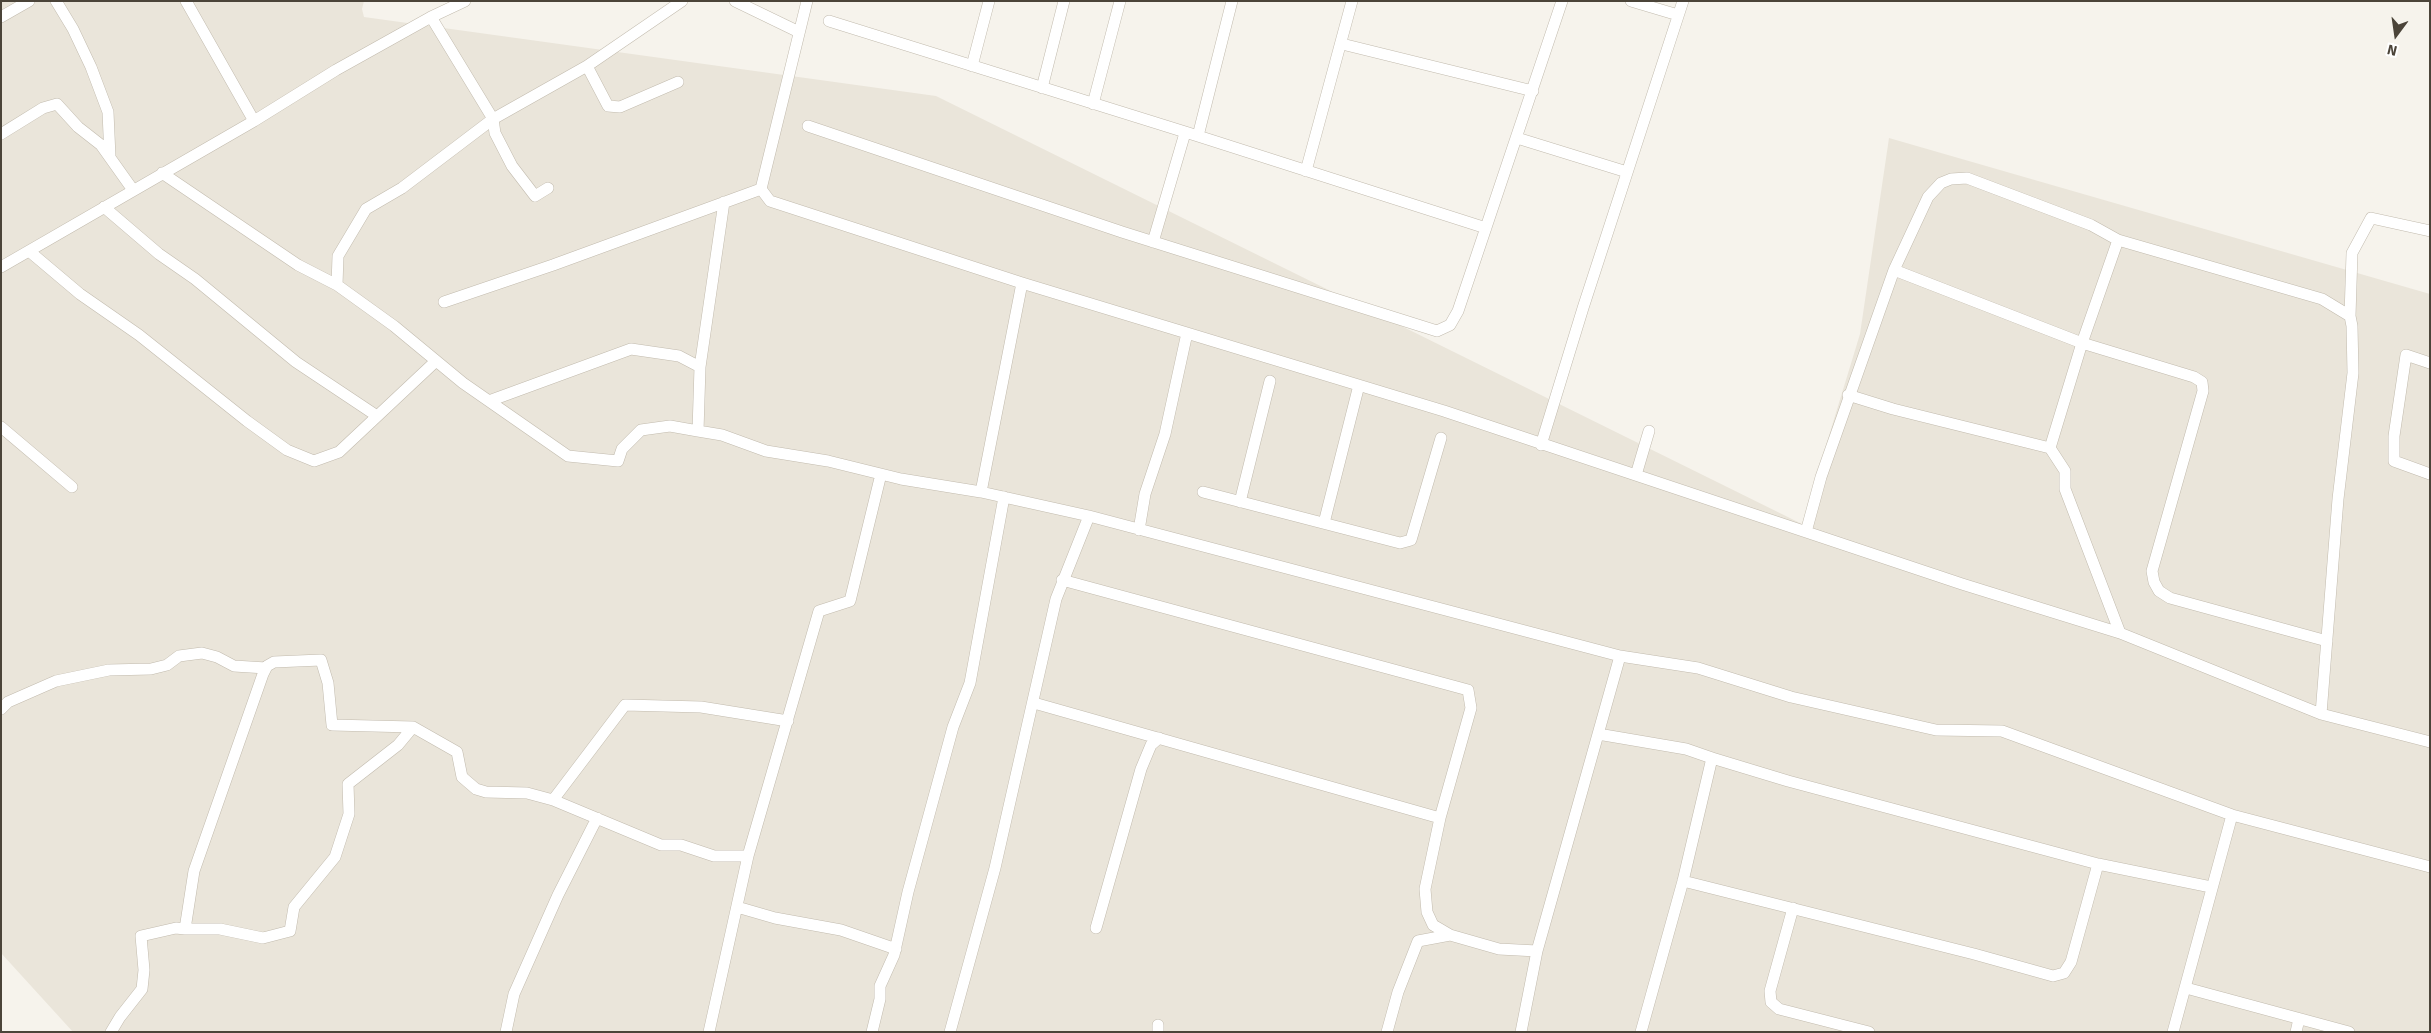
<!DOCTYPE html>
<style>
body{margin:0}
#map{position:relative;width:2431px;height:1033px;overflow:hidden;background:#f6f3ec;font-family:Signika,sans-serif}
canvas{display:block}
.frame{position:absolute;inset:0;border:2px solid #4b4439;pointer-events:none}
.north{position:absolute;left:2371px;top:10px;width:50px;height:50px;-webkit-text-stroke:4px #fff;paint-order:stroke;rotate:194deg;font-size:14px;font-weight:700;line-height:20px;text-align:center;color:#4b4439}
.north::after{content:'';display:block;margin:auto;width:18px;height:22px;background:#4b4439;clip-path:polygon(50% 0,100% 100%,50% 72%,0 100%)}
</style>
<div id="map">
<canvas width="2431" height="1033"></canvas>
<div class="frame"></div>
<div class="north">N</div>
</div>
<script>
const c = document.querySelector('canvas').getContext('2d');
c.lineJoin = 'round';
function fillPath(path, color) {
  c.fillStyle = color;
  c.fill(path, 'evenodd');
}
function shape(rows) {
  const path = new Path2D();
  for (const r of rows) {
    path.moveTo(r[0], r[1]);
    for (let i = 2; i < r.length; i += 2) path.lineTo(r[i], r[i + 1]);
  }
  return path;
}
function trace(path, color, width, dash) {
  c.strokeStyle = color;
  c.lineWidth = width;
  c.lineCap = dash ? 'butt' : 'round';
  c.setLineDash(dash || []);
  c.stroke(path);
}
fillPath(shape([
 [1,1,364,1,362,9,364,17,936,96,1802,524,1860,334,1889,138,2430,294,2430,1032,73,1032,1,953]
]), '#eae5da');
const minor = shape([
 [56,1,73,29,91,67,108,112,110,157],
 [186,1,254,121],
 [735,1,799,32],
 [807,1,761,189,770,201,1022,283,1444,411,1962,584,2120,633,2321,714,2430,742],
 [1232,1,1198,136,1486,228],
 [1631,1,1678,15],
 [1,17,29,1],
 [431,17,493,119,495,133,512,166,535,196,548,188],
 [829,21,1198,136],
 [1342,44,1533,91],
 [587,66,608,106,620,107,678,82],
 [972,66,989,1],
 [1042,88,1064,1],
 [1093,104,1120,1],
 [808,126,1122,232,1437,331,1450,325,1458,311,1562,1],
 [1,134,43,108,57,104,78,127,101,145,133,190],
 [1517,138,1627,172],
 [1306,171,1352,1],
 [162,173,298,265,337,285,394,326,463,383,568,456,618,461,622,449,641,430,670,426,698,431],
 [724,202,700,367,698,431,722,435,766,451,828,461,901,479,981,492,1089,516,1620,656,1698,668,1791,697,1936,730,2002,731,2232,815,2430,867],
 [104,207,159,254,195,279,296,362,377,416],
 [1153,242,1185,133],
 [29,251,80,294,139,335,247,421,287,450,314,461,339,452,436,361],
 [1,267,254,121,336,70,431,17,465,1],
 [1894,270,2082,343,2194,377,2202,382,2203,391,2152,571,2154,582,2159,591,2170,598,2327,641],
 [337,285,338,256,366,209,402,188,493,119,587,66,682,1],
 [444,302,553,265,761,189],
 [2350,316,2352,253,2371,218,2430,231],
 [2430,363,2406,355,2394,436,2394,461,2430,474],
 [1848,395,1893,409,2050,448,2065,471,2065,489,2120,633],
 [489,401,631,349,679,356,700,367],
 [1,427,72,487],
 [1541,445,1583,308,1683,1],
 [2050,448,2082,343,2118,240],
 [1636,475,1649,431],
 [981,492,1022,283],
 [1203,492,1400,543,1411,540,1441,438],
 [1240,502,1270,381],
 [1324,523,1359,385],
 [1139,530,1145,494,1165,434,1187,333],
 [1806,532,1821,477,1894,270,1928,197,1941,183,1951,179,1967,178,2091,225,2118,240,2322,299,2350,316,2352,326,2353,373,2338,499,2321,714],
 [1062,580,1468,690,1471,708,1440,818,1425,889,1427,912,1433,925,1450,935,1499,949,1537,951],
 [1034,703,1440,818],
 [1,709,8,702,56,681,109,670,151,669,167,665,179,656,202,653,217,657,234,666,266,668],
 [1598,734,1686,749,1712,758,1683,881,1641,1032],
 [1712,758,1788,781,2098,864,2211,887],
 [553,800,625,705,701,707,788,721],
 [1683,881,1974,954,2053,976,2064,973,2071,962,2098,864],
 [737,907,775,918,841,930,896,949],
 [1793,908,1770,991,1771,1002,1779,1009,1869,1032],
 [1096,928,1141,769,1151,745,1159,738],
 [185,929,220,929,263,938,290,931,294,907,335,857,349,814,348,784,398,745,413,727],
 [2186,988,2349,1032],
 [111,1032,120,1017,142,989,144,970,141,936,176,928,185,929,194,871,263,674,267,666,274,662,321,660,328,683,332,725,413,727,457,752,462,777,476,789,486,792,527,793,553,800,661,845,681,845,714,856,748,856],
 [506,1032,514,994,558,895,597,818],
 [709,1032,748,856,819,611,850,601,881,474],
 [872,1032,880,999,880,986,894,955,908,892,953,727,970,683,1004,497],
 [950,1032,995,868,1056,599,1089,516],
 [1158,1032,1158,1025],
 [1387,1032,1398,992,1418,941,1450,935],
 [1521,1032,1537,951,1620,656],
 [2173,1032,2232,815],
 [2296,1032,2299,1019]
]);
trace(minor, '#c2bbae', 12);
trace(minor, '#fff', 11);
</script>
